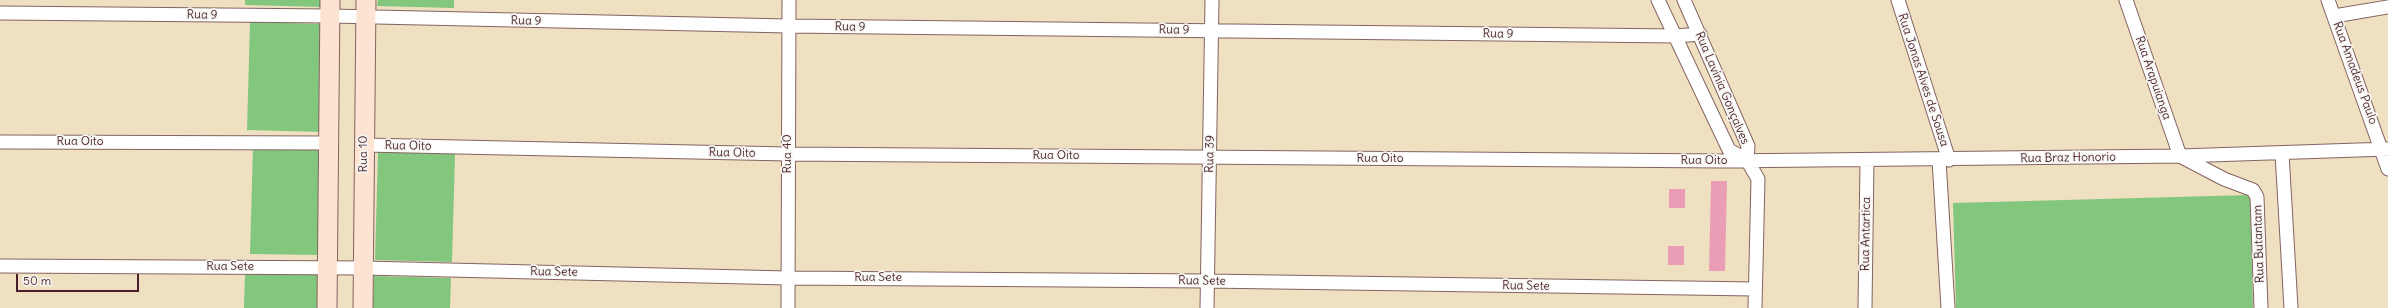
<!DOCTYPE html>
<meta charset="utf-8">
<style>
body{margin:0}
#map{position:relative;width:2388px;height:308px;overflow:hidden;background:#efe0c2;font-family:Delius,sans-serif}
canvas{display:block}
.scale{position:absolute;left:16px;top:274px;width:123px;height:18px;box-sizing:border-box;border:2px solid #4a1f2b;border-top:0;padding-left:5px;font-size:12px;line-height:14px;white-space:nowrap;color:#4a1f2b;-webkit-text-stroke:3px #f6f6f2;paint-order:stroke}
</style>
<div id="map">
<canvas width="2388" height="308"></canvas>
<div class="scale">50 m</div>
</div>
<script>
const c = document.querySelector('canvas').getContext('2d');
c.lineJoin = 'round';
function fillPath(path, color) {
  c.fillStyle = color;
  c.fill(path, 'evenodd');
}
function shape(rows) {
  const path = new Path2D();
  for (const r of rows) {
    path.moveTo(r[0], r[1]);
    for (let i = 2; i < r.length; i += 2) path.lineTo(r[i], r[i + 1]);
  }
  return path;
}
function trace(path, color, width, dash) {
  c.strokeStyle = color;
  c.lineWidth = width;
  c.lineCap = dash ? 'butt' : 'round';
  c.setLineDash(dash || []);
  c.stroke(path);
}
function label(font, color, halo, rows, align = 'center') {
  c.font = font + ' Delius,sans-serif';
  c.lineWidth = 3.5;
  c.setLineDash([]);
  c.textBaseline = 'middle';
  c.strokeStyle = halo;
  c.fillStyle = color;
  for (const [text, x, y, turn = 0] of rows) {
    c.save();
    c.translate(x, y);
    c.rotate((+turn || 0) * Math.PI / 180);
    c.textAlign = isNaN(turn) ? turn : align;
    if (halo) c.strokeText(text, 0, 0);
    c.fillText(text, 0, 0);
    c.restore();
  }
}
fillPath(shape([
 [245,0,322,0,321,7,245,5],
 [378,0,454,0,454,8,377,6],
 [250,22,326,24,323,132,247,130],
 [253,146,323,149,321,255,250,254],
 [378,152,455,154,452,262,375,260],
 [2250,195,2253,308,1956,308,1953,203],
 [245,273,321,275,320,308,244,308],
 [374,276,451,278,450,308,373,308]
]), '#83c67e');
fillPath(shape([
 [1711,181,1727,181,1725,271,1709,271],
 [1669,189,1685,189,1685,208,1669,208],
 [1668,246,1684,246,1684,265,1668,265]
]), '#e99eb5');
const street = shape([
 [1658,0,1729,150,1747,160],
 [1684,0,1748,146,1747,160],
 [1898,0,1949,160],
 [2126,0,2180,156,2224,179,2253,190,2257,197,2261,308],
 [2328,0,2388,169],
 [0,13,330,16,788,26,1676,36,1700,34],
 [2334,16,2388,7],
 [0,142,328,143],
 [364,145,788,154,1724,161,2180,156,2388,149],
 [2282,153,2291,308],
 [1747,160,1758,179,1755,308],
 [1939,160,1948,308],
 [0,266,364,268,788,278,1207,281,1755,289],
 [788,308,789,0],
 [1207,308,1212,0],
 [1865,308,1867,161]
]);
const secondary = shape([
 [327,308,330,0],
 [363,308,366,0]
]);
trace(street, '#846360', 15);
trace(secondary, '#846360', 21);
trace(street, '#fff', 13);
trace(secondary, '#fde3d1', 19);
label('12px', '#4a1f2b', '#f6f6f2', [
 ["Rua 9",202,15,1],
 ["Rua 9",526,21,1],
 ["Rua 9",850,27,1],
 ["Rua 9",1174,30,1],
 ["Rua 9",1498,34,1],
 ["Rua Amadeus Paulo",2355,73,70],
 ["Rua Arapuianga",2153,78,71],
 ["Rua Jonas Alves de Sousa",1923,80,72],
 ["Rua Lavínia Gonçalves",1722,88,67],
 ["Rua Oito",80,142],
 ["Rua Oito",408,146,1],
 ["Rua Oito",732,153,1],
 ["Rua 10",364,154,-90],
 ["Rua 40",788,154,-90],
 ["Rua 39",1210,154,-89],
 ["Rua Oito",1056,156],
 ["Rua Braz Honorio",2068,158,-1],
 ["Rua Oito",1380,159],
 ["Rua Oito",1704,161],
 ["Rua Antartica",1866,234,-89],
 ["Rua Butantam",2259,244,-92],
 ["Rua Sete",230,267],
 ["Rua Sete",554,272,1],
 ["Rua Sete",878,278],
 ["Rua Sete",1202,281,1],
 ["Rua Sete",1526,286,1]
]);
</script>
